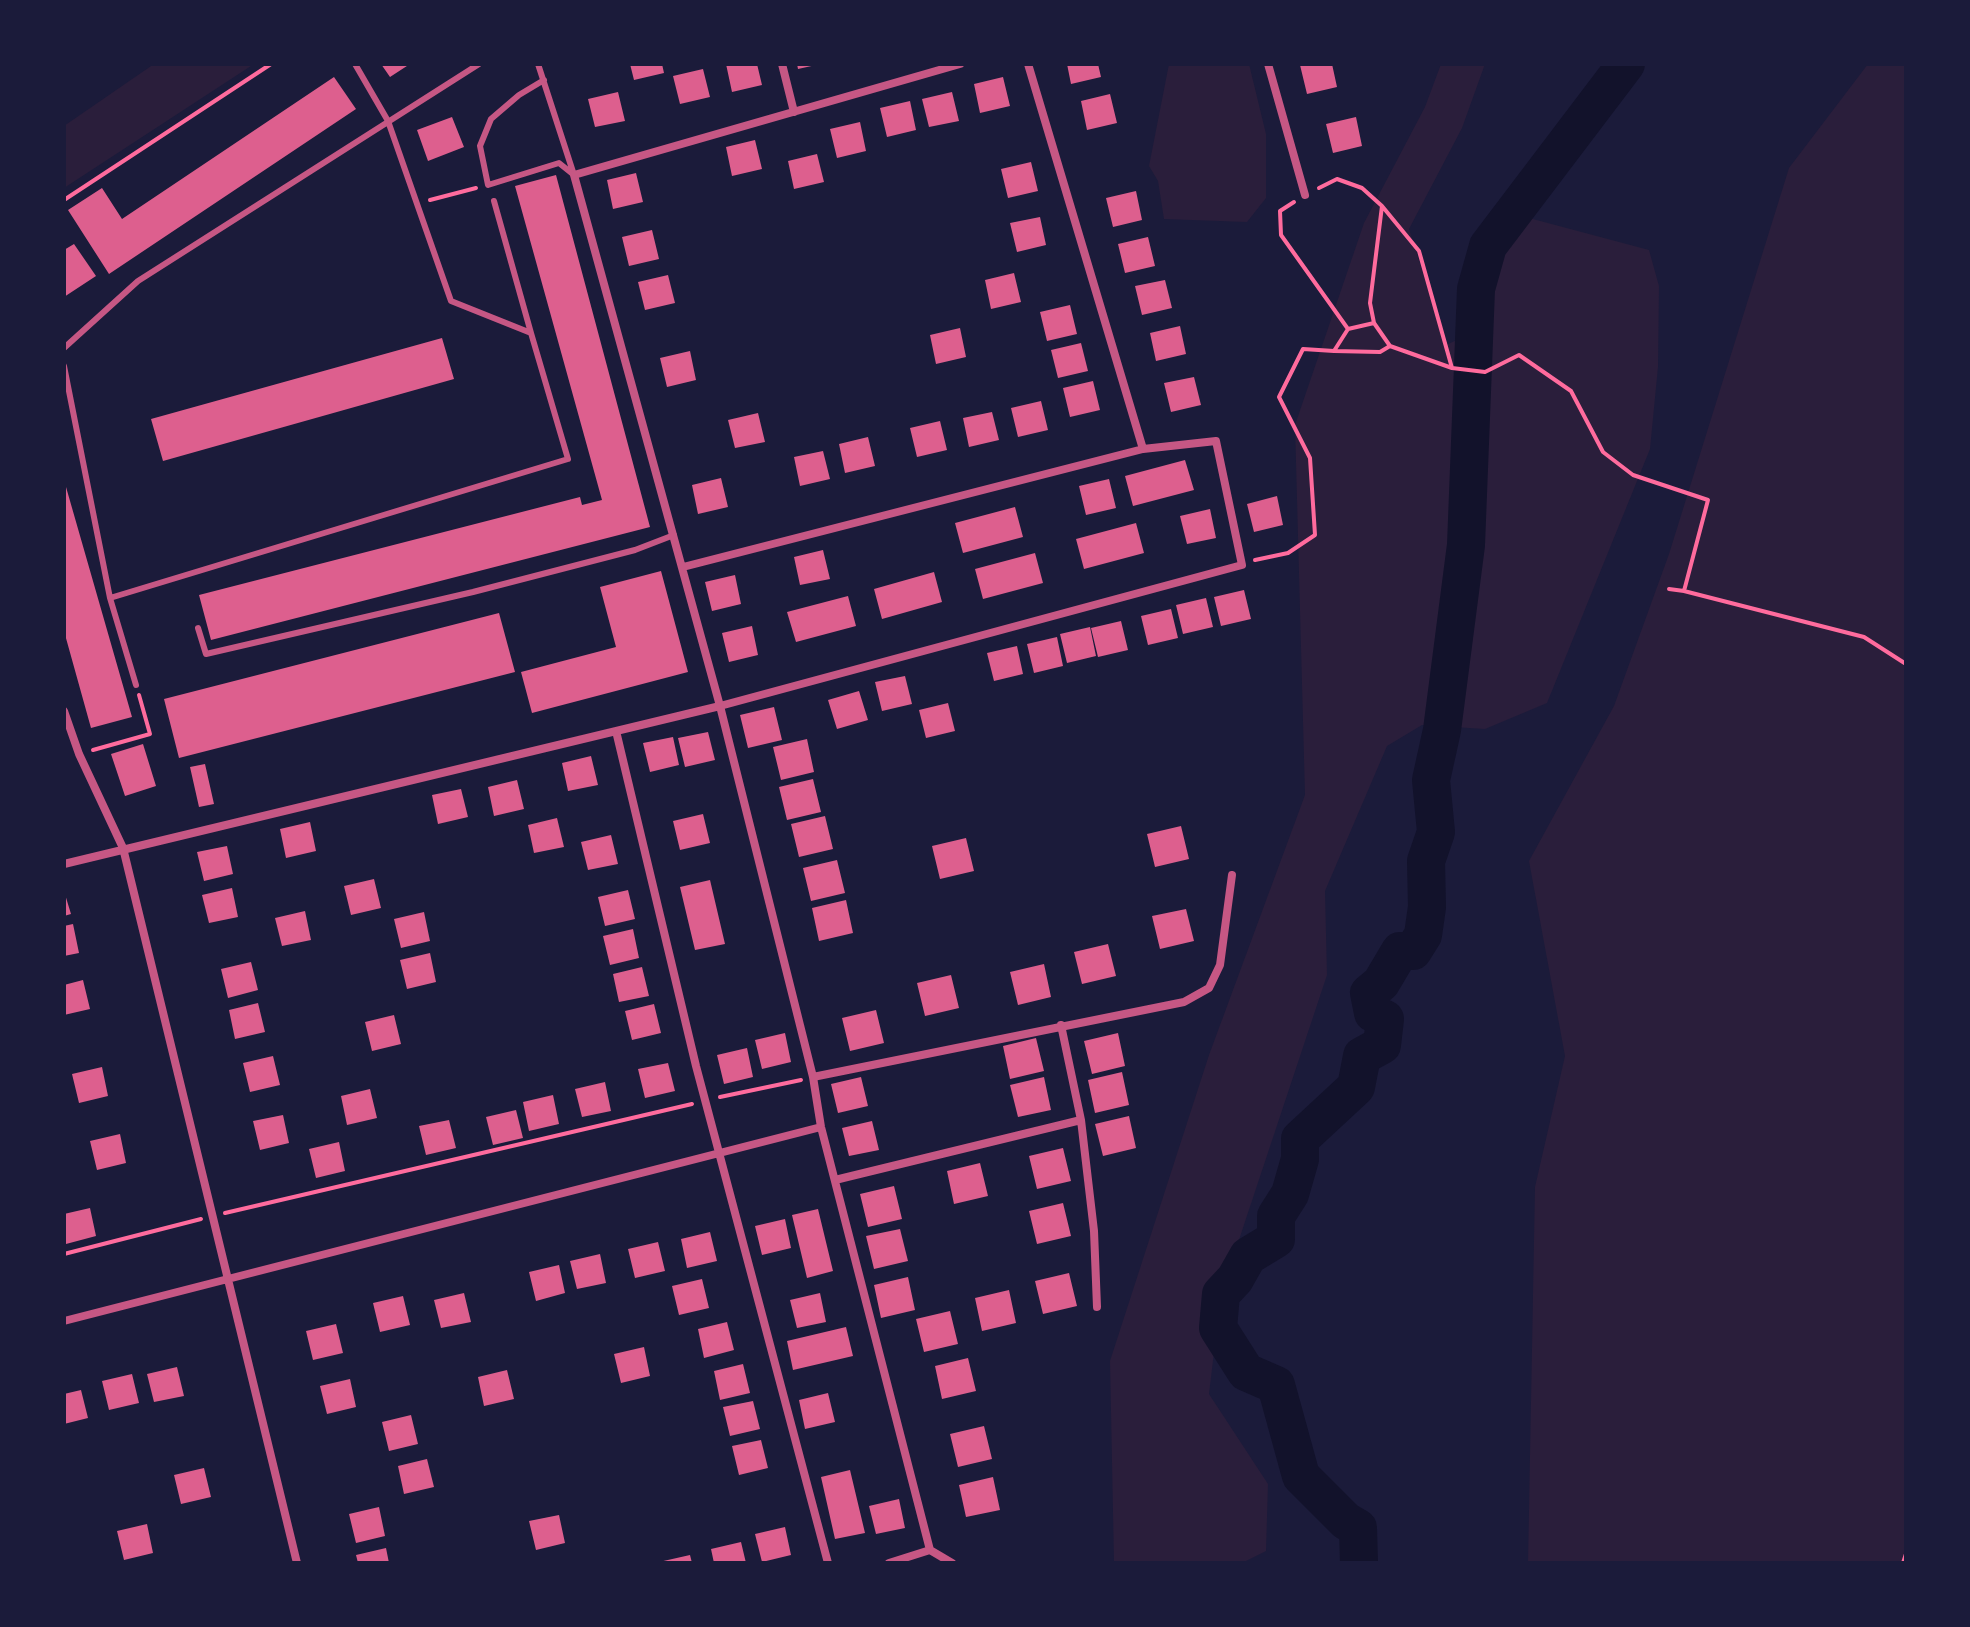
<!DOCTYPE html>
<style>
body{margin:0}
#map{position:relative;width:1970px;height:1627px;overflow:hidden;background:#1b1b3a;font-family:"Roboto Condensed",sans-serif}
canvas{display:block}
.frame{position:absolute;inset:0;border:66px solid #1b1b3a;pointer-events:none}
</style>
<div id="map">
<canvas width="1970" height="1627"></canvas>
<div class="frame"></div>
</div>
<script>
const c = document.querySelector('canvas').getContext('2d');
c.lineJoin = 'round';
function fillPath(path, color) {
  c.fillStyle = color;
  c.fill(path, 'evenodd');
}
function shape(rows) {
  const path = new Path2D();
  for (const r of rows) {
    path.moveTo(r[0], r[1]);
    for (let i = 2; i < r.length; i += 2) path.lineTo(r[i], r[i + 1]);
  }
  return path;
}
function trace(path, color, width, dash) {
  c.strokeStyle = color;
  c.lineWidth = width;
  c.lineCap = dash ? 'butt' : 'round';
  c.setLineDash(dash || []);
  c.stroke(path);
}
fillPath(shape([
 [154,64,254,64,64,188,64,126],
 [1169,64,1249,64,1266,134,1266,198,1247,222,1164,219,1158,181,1149,166],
 [1441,64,1485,64,1462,128,1409,229,1446,345,1472,333,1476,289,1488,246,1514,214,1649,250,1659,286,1658,367,1650,449,1547,703,1485,729,1422,725,1387,746,1325,891,1327,975,1221,1294,1209,1394,1268,1484,1266,1551,1242,1563,1114,1563,1110,1361,1209,1055,1305,795,1295,425,1364,223,1425,107],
 [1868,64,1906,64,1906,1563,1528,1563,1535,1187,1565,1056,1529,861,1614,706,1669,554,1789,168]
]), '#2a1e3b');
trace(shape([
 [1359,1563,1358,1528,1346,1521,1301,1476,1276,1385,1246,1372,1218,1328,1221,1294,1235,1279,1248,1256,1276,1239,1276,1216,1290,1194,1300,1159,1300,1139,1356,1087,1362,1056,1382,1045,1385,1019,1373,1013,1369,993,1381,983,1400,951,1413,951,1423,935,1427,907,1426,861,1436,832,1431,780,1442,730,1466,545,1476,289,1488,246,1626,64]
]), '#12122b', 38);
fillPath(shape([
 [381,64,410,64,390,77],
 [630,64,662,64,664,73,634,80],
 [726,64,757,64,762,85,732,92],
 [797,64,816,64,816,65,798,69],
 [1067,64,1098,64,1101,77,1071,84],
 [1332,64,1337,87,1307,94,1300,65],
 [703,69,710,97,680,104,673,76],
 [334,77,356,109,109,274,68,210,102,188,122,219],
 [1003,77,1010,106,980,113,974,84],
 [618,92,625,121,595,127,588,99],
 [952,92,959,121,929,127,922,99],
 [1110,94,1117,123,1087,130,1081,101],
 [910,101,916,130,887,137,880,108],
 [452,117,464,147,428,161,417,130],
 [1356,117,1362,146,1333,153,1326,124],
 [860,122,866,151,837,158,830,129],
 [755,140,762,169,732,176,726,147],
 [817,154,824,182,794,189,788,161],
 [1031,162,1038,191,1008,198,1001,169],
 [636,173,643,202,613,209,607,180],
 [556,175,650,527,211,640,199,595,580,497,582,505,602,500,515,186],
 [1136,191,1142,220,1113,227,1106,198],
 [1040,217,1046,245,1017,252,1010,223],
 [652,230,659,259,629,266,622,237],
 [1148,237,1155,266,1125,273,1118,244],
 [74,244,96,276,64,297,64,250],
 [1014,273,1021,302,991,309,985,280],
 [668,275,675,303,645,310,638,282],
 [1165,280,1172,308,1142,315,1135,286],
 [1070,305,1077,334,1047,341,1040,312],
 [1180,326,1186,354,1156,361,1150,333],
 [960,328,966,357,936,364,930,335],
 [442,338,454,379,163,461,151,419],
 [1081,343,1088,371,1058,378,1051,350],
 [690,351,696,380,667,387,660,358],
 [1194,377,1201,405,1171,412,1164,383],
 [1093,381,1100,410,1070,417,1063,388],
 [1041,401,1048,430,1018,437,1011,408],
 [992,412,999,440,969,447,963,418],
 [758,413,765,442,735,448,728,420],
 [940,421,947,450,917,457,910,428],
 [868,437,875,466,845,473,839,444],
 [823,451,830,479,800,486,794,457],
 [1185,460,1194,490,1133,506,1125,476],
 [721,478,728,507,698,514,692,485],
 [1109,479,1116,508,1086,515,1079,486],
 [64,480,132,717,91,728,64,631],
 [1277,496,1283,525,1254,532,1247,504],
 [1015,507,1023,537,963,553,955,523],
 [1210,509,1216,538,1187,544,1180,516],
 [1136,523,1144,553,1084,569,1076,539],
 [823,550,830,579,800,585,794,557],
 [1035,553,1043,583,983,599,975,569],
 [661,571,688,672,532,713,521,672,616,647,600,587],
 [934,572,942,602,882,619,874,589],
 [735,575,741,604,712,611,705,582],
 [1244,590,1251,619,1221,626,1214,597],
 [848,596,856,626,796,642,787,612],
 [1206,598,1213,627,1183,634,1176,605],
 [1171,609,1178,638,1148,645,1141,616],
 [499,613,515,672,179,758,164,699],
 [1121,621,1128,650,1098,657,1091,628],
 [752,626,758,655,729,662,722,633],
 [1090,627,1096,656,1067,663,1060,634],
 [1057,637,1063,666,1034,673,1027,644],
 [1017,646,1023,674,994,681,987,653],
 [905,676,912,704,882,711,875,682],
 [859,691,868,720,837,729,828,700],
 [948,703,955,731,926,738,919,710],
 [774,707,782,740,748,748,740,715],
 [708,732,715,760,685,767,678,738],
 [673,737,679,765,650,772,643,743],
 [807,739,814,772,781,780,773,747],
 [143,744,156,786,125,796,111,754],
 [591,756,598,785,568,791,562,763],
 [205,764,214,804,199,807,190,767],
 [813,779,821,812,787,820,779,787],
 [517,780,524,809,494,816,488,787],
 [461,789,468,817,438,824,432,795],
 [703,814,710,843,680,850,673,821],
 [825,816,833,849,799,857,791,824],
 [557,818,564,847,534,853,528,825],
 [310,822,316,851,286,858,280,829],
 [1181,826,1189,859,1155,867,1147,834],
 [611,835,618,864,588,870,581,842],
 [966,838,974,871,940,879,932,846],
 [227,846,233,874,204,881,197,852],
 [837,860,845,893,811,901,803,868],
 [374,879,381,908,351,915,344,886],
 [710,880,725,944,695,950,680,887],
 [232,888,238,917,209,923,202,895],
 [628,890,635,919,605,926,598,897],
 [64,891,71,914,64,916],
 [846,900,853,933,819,941,812,908],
 [1186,909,1194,941,1160,949,1152,916],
 [305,911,311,940,282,946,275,918],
 [424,912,430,941,401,948,394,919],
 [73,924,79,953,64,956,64,926],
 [633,929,639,958,610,965,603,936],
 [1108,944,1116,976,1082,984,1074,952],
 [430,953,436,982,407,989,400,960],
 [251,962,258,990,228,998,221,969],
 [1044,964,1051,997,1018,1005,1010,972],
 [642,967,649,996,619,1002,613,974],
 [951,975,959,1008,925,1016,917,983],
 [83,980,90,1009,64,1015,64,985],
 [258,1003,265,1032,235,1039,229,1010],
 [654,1004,661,1033,632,1040,625,1011],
 [876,1010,884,1043,850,1051,842,1018],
 [394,1015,401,1044,372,1051,365,1022],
 [785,1033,791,1062,762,1069,755,1040],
 [1118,1033,1125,1066,1092,1074,1084,1041],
 [1036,1038,1044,1071,1010,1079,1003,1046],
 [747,1048,753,1077,724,1084,717,1055],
 [273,1056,280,1085,250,1092,243,1063],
 [668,1063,675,1091,645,1098,638,1069],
 [102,1067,108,1096,79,1103,72,1074],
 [1122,1072,1129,1105,1095,1113,1088,1080],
 [861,1077,868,1106,838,1113,831,1084],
 [1044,1077,1051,1110,1018,1117,1010,1085],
 [605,1082,611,1111,582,1117,575,1089],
 [370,1089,377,1118,347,1125,341,1096],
 [553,1095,559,1124,529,1131,523,1102],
 [516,1110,523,1138,493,1145,486,1117],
 [283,1115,289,1143,260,1150,253,1121],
 [1129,1116,1136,1148,1103,1156,1095,1124],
 [449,1120,456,1148,426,1155,419,1126],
 [872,1121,879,1150,849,1156,842,1128],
 [120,1134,126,1163,97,1170,90,1141],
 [339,1142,345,1171,316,1178,309,1149],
 [1063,1148,1071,1181,1037,1189,1029,1156],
 [980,1163,988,1196,954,1204,947,1171],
 [894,1186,902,1219,868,1227,860,1194],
 [1063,1203,1071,1236,1037,1244,1029,1211],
 [90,1208,96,1236,66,1244,64,1214],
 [818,1209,833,1271,807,1278,792,1215],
 [785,1219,791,1248,762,1255,755,1226],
 [900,1229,908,1261,874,1269,866,1236],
 [710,1232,717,1261,687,1268,681,1239],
 [658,1242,665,1271,635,1278,628,1249],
 [600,1254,606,1283,577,1289,570,1261],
 [559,1265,565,1293,536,1301,529,1272],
 [1069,1273,1077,1306,1043,1314,1035,1281],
 [908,1277,915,1310,881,1318,874,1285],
 [702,1279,709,1308,679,1315,672,1286],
 [1009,1290,1016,1323,982,1331,975,1298],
 [464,1293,471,1322,441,1328,434,1300],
 [820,1293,826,1322,797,1328,790,1300],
 [403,1296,410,1325,380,1332,373,1303],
 [950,1311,958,1344,924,1352,916,1319],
 [727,1322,734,1350,704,1358,698,1329],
 [336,1324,343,1353,313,1360,306,1331],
 [846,1327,853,1356,793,1370,787,1341],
 [644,1347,650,1376,621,1383,614,1354],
 [968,1358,976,1391,942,1399,935,1366],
 [743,1364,750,1393,720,1400,714,1371],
 [177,1367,184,1396,154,1402,147,1374],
 [507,1370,514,1399,484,1406,478,1377],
 [132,1374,139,1403,109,1410,102,1381],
 [350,1379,356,1407,327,1414,320,1386],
 [81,1390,88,1418,64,1424,64,1394],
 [828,1393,835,1422,805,1429,799,1400],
 [753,1401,760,1429,730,1436,723,1407],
 [411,1415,418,1444,389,1451,382,1422],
 [984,1426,992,1459,958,1467,950,1434],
 [761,1440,768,1468,739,1475,732,1446],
 [427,1459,434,1487,404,1494,398,1466],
 [204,1468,211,1497,181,1504,174,1475],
 [850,1470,865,1533,835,1539,821,1477],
 [993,1477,1000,1510,966,1517,959,1485],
 [899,1499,905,1528,876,1534,869,1506],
 [379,1507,385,1536,356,1543,349,1514],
 [559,1515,565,1543,536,1550,529,1521],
 [147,1524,153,1553,124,1560,117,1531],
 [785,1527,791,1555,762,1562,755,1534],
 [741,1542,746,1563,714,1563,711,1549],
 [386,1548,389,1563,358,1563,356,1555],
 [690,1555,692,1563,659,1563,659,1562]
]), '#dd5f8e');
trace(shape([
 [1319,188,1337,179,1362,188,1382,206],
 [64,200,271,64],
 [430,200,476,188],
 [1348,329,1374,323,1370,303,1382,206,1419,251,1452,368,1390,346,1374,323],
 [1334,351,1380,352,1390,346],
 [1452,368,1485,372,1519,355,1571,391,1603,452,1633,475,1708,500,1684,591,1669,589],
 [1255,560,1288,553,1315,535,1310,458,1279,397,1303,349,1334,351,1348,329,1281,235,1280,211,1294,202],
 [1684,591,1864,637,1906,664],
 [93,750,150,734,139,695],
 [720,1097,801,1080],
 [225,1213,692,1104],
 [64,1254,201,1219],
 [1903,1563,1906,1554]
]), '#ff6b9d', 4);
trace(shape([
 [538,64,574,175],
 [544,80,519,95,491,119,480,146,488,185,559,163,574,175],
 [494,201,531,333],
 [64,348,138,281,479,64],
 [64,366,110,598,136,685],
 [110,598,568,459,531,333,451,301,388,121,355,64],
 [198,628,206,654,473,592,635,550,674,535]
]), '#c65784', 6);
trace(shape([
 [782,64,794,112],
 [1028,64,1143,449],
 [1268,64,1305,195],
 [64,711,79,754,123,848,297,1563],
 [616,731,696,1066,828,1563],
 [64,864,720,706,1242,565,1216,441,1143,449,683,567],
 [1061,1025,1081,1120,1094,1231,1097,1307],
 [813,1077,1184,1002,1209,988,1220,965,1232,875],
 [835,1180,1081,1120],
 [64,1321,821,1127],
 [930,1550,821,1127,813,1077,720,706,574,175,960,64],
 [889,1563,930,1550,952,1563]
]), '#c65784', 8);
</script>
